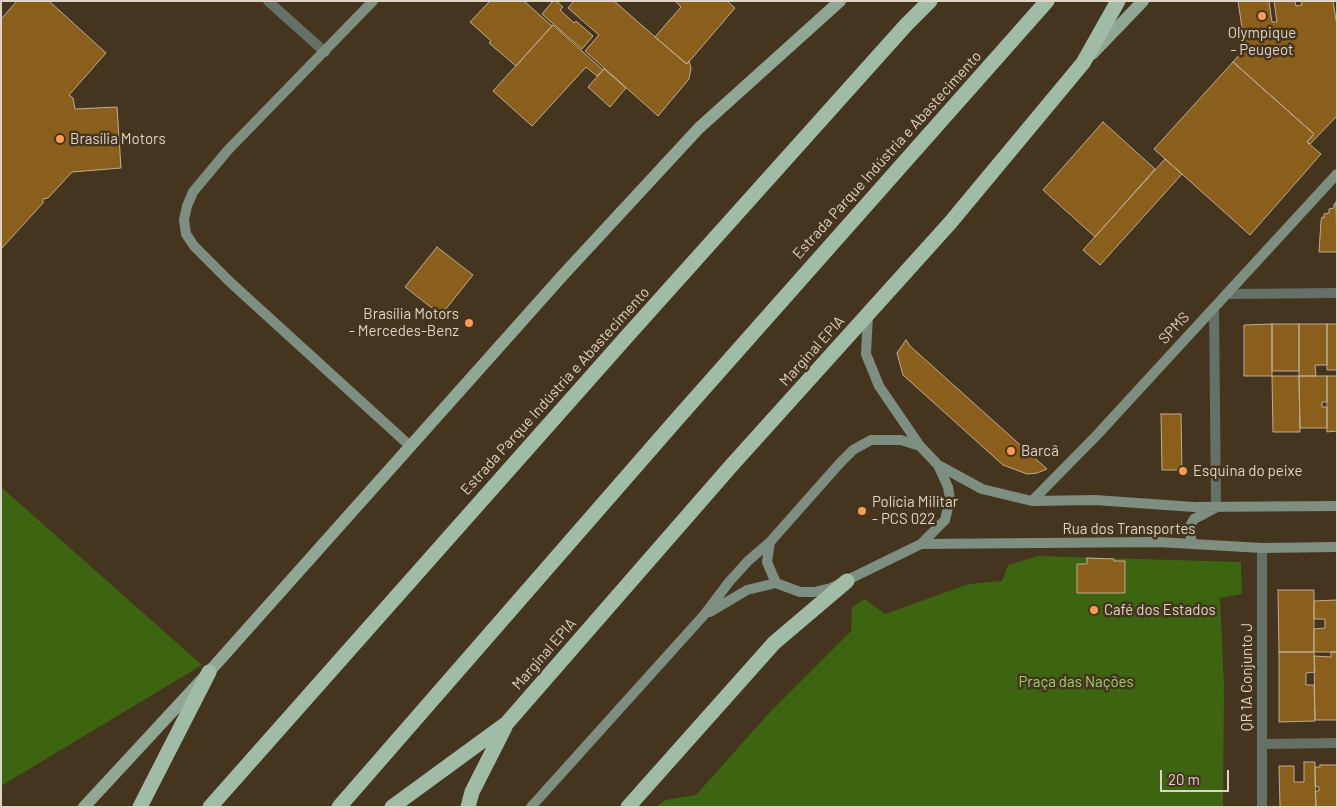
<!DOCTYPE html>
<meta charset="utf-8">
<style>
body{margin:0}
#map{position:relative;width:1338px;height:808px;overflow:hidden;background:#45351e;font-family:Barlow,sans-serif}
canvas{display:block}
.frame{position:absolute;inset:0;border:2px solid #ded4c7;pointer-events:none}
.scale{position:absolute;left:1160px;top:770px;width:69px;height:22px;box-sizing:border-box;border:2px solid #ded4c7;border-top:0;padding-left:6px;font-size:15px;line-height:18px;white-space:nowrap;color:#ded4c7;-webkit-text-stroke:4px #45351e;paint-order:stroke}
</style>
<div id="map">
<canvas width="1338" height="808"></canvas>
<div class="frame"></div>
<div class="scale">20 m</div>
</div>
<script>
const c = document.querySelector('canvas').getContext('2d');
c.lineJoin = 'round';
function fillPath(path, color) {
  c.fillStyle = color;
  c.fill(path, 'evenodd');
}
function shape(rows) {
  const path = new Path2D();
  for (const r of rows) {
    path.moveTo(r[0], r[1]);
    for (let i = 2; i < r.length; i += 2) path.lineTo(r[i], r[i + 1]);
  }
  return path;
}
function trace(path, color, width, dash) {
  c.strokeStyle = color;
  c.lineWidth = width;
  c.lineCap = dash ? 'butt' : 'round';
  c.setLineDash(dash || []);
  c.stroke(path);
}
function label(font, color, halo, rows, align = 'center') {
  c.font = font + ' Barlow,sans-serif';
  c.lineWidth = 5;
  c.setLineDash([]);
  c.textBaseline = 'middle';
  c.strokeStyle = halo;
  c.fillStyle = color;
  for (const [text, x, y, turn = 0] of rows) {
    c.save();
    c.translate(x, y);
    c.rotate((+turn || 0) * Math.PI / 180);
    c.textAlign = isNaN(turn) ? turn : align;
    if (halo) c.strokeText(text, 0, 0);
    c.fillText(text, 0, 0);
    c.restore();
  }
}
fillPath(shape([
 [1,487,202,665,1,786],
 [1038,556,1241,562,1242,594,1220,598,1224,687,1223,807,657,807,665,800,696,795,770,712,851,631,852,607,865,599,885,614,969,584,1002,581,1008,565]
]), '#3d6410');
const building = shape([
 [17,1,49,1,106,53,69,95,73,98,75,109,117,107,121,168,72,172,48,198,43,199,43,203,1,249,1,19,17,1],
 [490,1,524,1,552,26,516,66,489,43,491,41,470,22,490,1],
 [553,1,556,1,563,7,560,10,574,23,576,21,593,36,582,49,542,14,553,1],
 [574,1,614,1,685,63,687,64,689,61,691,68,689,79,658,116,585,51,599,35,568,8,574,1],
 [675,1,727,1,735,8,687,64,655,37,681,7,675,1],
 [1238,1,1269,1,1272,22,1277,22,1274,1,1295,1,1296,6,1302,5,1301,1,1333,1,1337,26,1337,116,1310,144,1307,142,1314,134,1233,62,1245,48,1238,1],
 [553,25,603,70,597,76,586,67,532,126,493,91,553,25],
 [1233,62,1314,134,1307,142,1321,154,1250,235,1154,149,1233,62],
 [604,69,626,88,610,107,588,87,604,69],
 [1103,122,1155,169,1095,237,1043,190,1103,122],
 [1165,159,1182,174,1100,265,1083,250,1165,159],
 [1336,202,1337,252,1319,252,1321,221,1322,217,1324,218,1324,214,1329,213,1329,209,1334,208,1334,204,1336,204,1336,202],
 [437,247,473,275,441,315,405,287,437,247],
 [1272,324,1272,376,1244,376,1244,325,1272,324],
 [1272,324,1299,324,1299,371,1272,371,1272,324],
 [1299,324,1327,324,1327,365,1315,365,1316,376,1299,376,1299,324],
 [1327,324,1337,324,1337,370,1327,370,1327,324],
 [906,340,910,346,1047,469,1037,473,1027,474,1003,465,903,375,897,353,906,340],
 [1272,376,1299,376,1300,432,1273,432,1272,376],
 [1299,376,1327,376,1327,402,1322,402,1322,407,1327,407,1327,428,1300,428,1299,376],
 [1327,376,1337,376,1337,431,1327,432,1327,376],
 [1161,414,1181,414,1182,470,1162,470,1161,414],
 [1087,558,1114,559,1114,561,1125,561,1125,593,1077,593,1077,564,1087,564,1087,558],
 [1278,590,1314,590,1314,652,1279,652,1278,590],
 [1337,600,1337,652,1314,652,1314,629,1325,628,1325,619,1314,619,1314,601,1337,600],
 [1279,652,1314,652,1315,672,1306,673,1306,685,1314,685,1315,721,1279,722,1279,652],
 [1331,652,1337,652,1337,720,1315,720,1314,656,1331,657,1331,652],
 [1304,762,1315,762,1316,807,1280,807,1279,766,1294,766,1294,782,1304,782,1304,762],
 [1320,765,1337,765,1337,807,1316,807,1315,791,1319,791,1319,787,1315,786,1315,767,1320,767,1320,765]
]);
fillPath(building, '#8a5f1c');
trace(building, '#c0ac93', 1);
trace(shape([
 [268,1,325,52],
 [1229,294,1337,293],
 [1214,308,1216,507],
 [1262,744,1337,743],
 [1262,807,1262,548]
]), '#657067', 10);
trace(shape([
 [373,1,228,150,193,192,187,206,184,220,186,234,194,246,230,282,410,446],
 [868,314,866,354,879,386,920,446],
 [871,440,901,440,920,446,938,465,948,487,950,499,945,520,921,544,831,588,814,592,800,592,776,583,767,562,770,542,840,463,853,450,871,440],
 [938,465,982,489,1032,501,1095,500,1194,507,1337,506],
 [1032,501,1096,436,1337,174],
 [1192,543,1189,528,1194,519,1215,508],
 [921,544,1158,542,1262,548,1337,547],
 [710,612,747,590,776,583],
 [531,807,704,615,729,582,748,561,770,542]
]), '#7e8f81', 10);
trace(shape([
 [1092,54,1143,1],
 [84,807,209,672,563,275,699,128,840,1]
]), '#90a795', 12);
trace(shape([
 [140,807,209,672],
 [210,807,629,334,906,25,930,1],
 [339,807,677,419,1047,1],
 [392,807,507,723,731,466,950,223,1083,63,1118,1],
 [468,807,472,792,505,727],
 [628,807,774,643,847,581]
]), '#a1bca6', 15);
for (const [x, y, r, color] of [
 [1262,16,5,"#fd9c56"],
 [60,139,5,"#fd9c56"],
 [469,323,5,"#fd9c56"],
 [1011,451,5,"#fd9c56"],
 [1183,471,5,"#fd9c56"],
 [862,511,5,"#fd9c56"],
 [1094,610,5,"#fd9c56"]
]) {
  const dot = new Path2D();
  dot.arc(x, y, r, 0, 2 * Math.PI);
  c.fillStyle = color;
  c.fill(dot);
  trace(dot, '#45351e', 2);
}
label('15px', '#ded4c7', '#45351e', [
 ["Olympique",1262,33,"center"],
 ["- Peugeot",1262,50,"center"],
 ["Brasília Motors",70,139],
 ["Brasília Motors",459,314,"right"],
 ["- Mercedes-Benz",459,331,"right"],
 ["Barcã",1021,451],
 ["Esquina do peixe",1193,471],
 ["Polícia Militar",872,502],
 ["- PCS 022",872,519],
 ["Café dos Estados",1104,610]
], 'left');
label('15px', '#ded4c7', '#45351e', [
 ["Estrada Parque Indústria e Abastecimento",887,155,-48],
 ["SPMS",1174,328,-47],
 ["Marginal EPIA",812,351,-48],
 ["Estrada Parque Indústria e Abastecimento",555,391,-48],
 ["Rua dos Transportes",1129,529],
 ["Marginal EPIA",544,654,-49],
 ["QR 1A Conjunto J",1247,677,-90]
]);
label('15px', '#99d265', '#45351e', [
 ["Praça das Nações",1076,682]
]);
</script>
